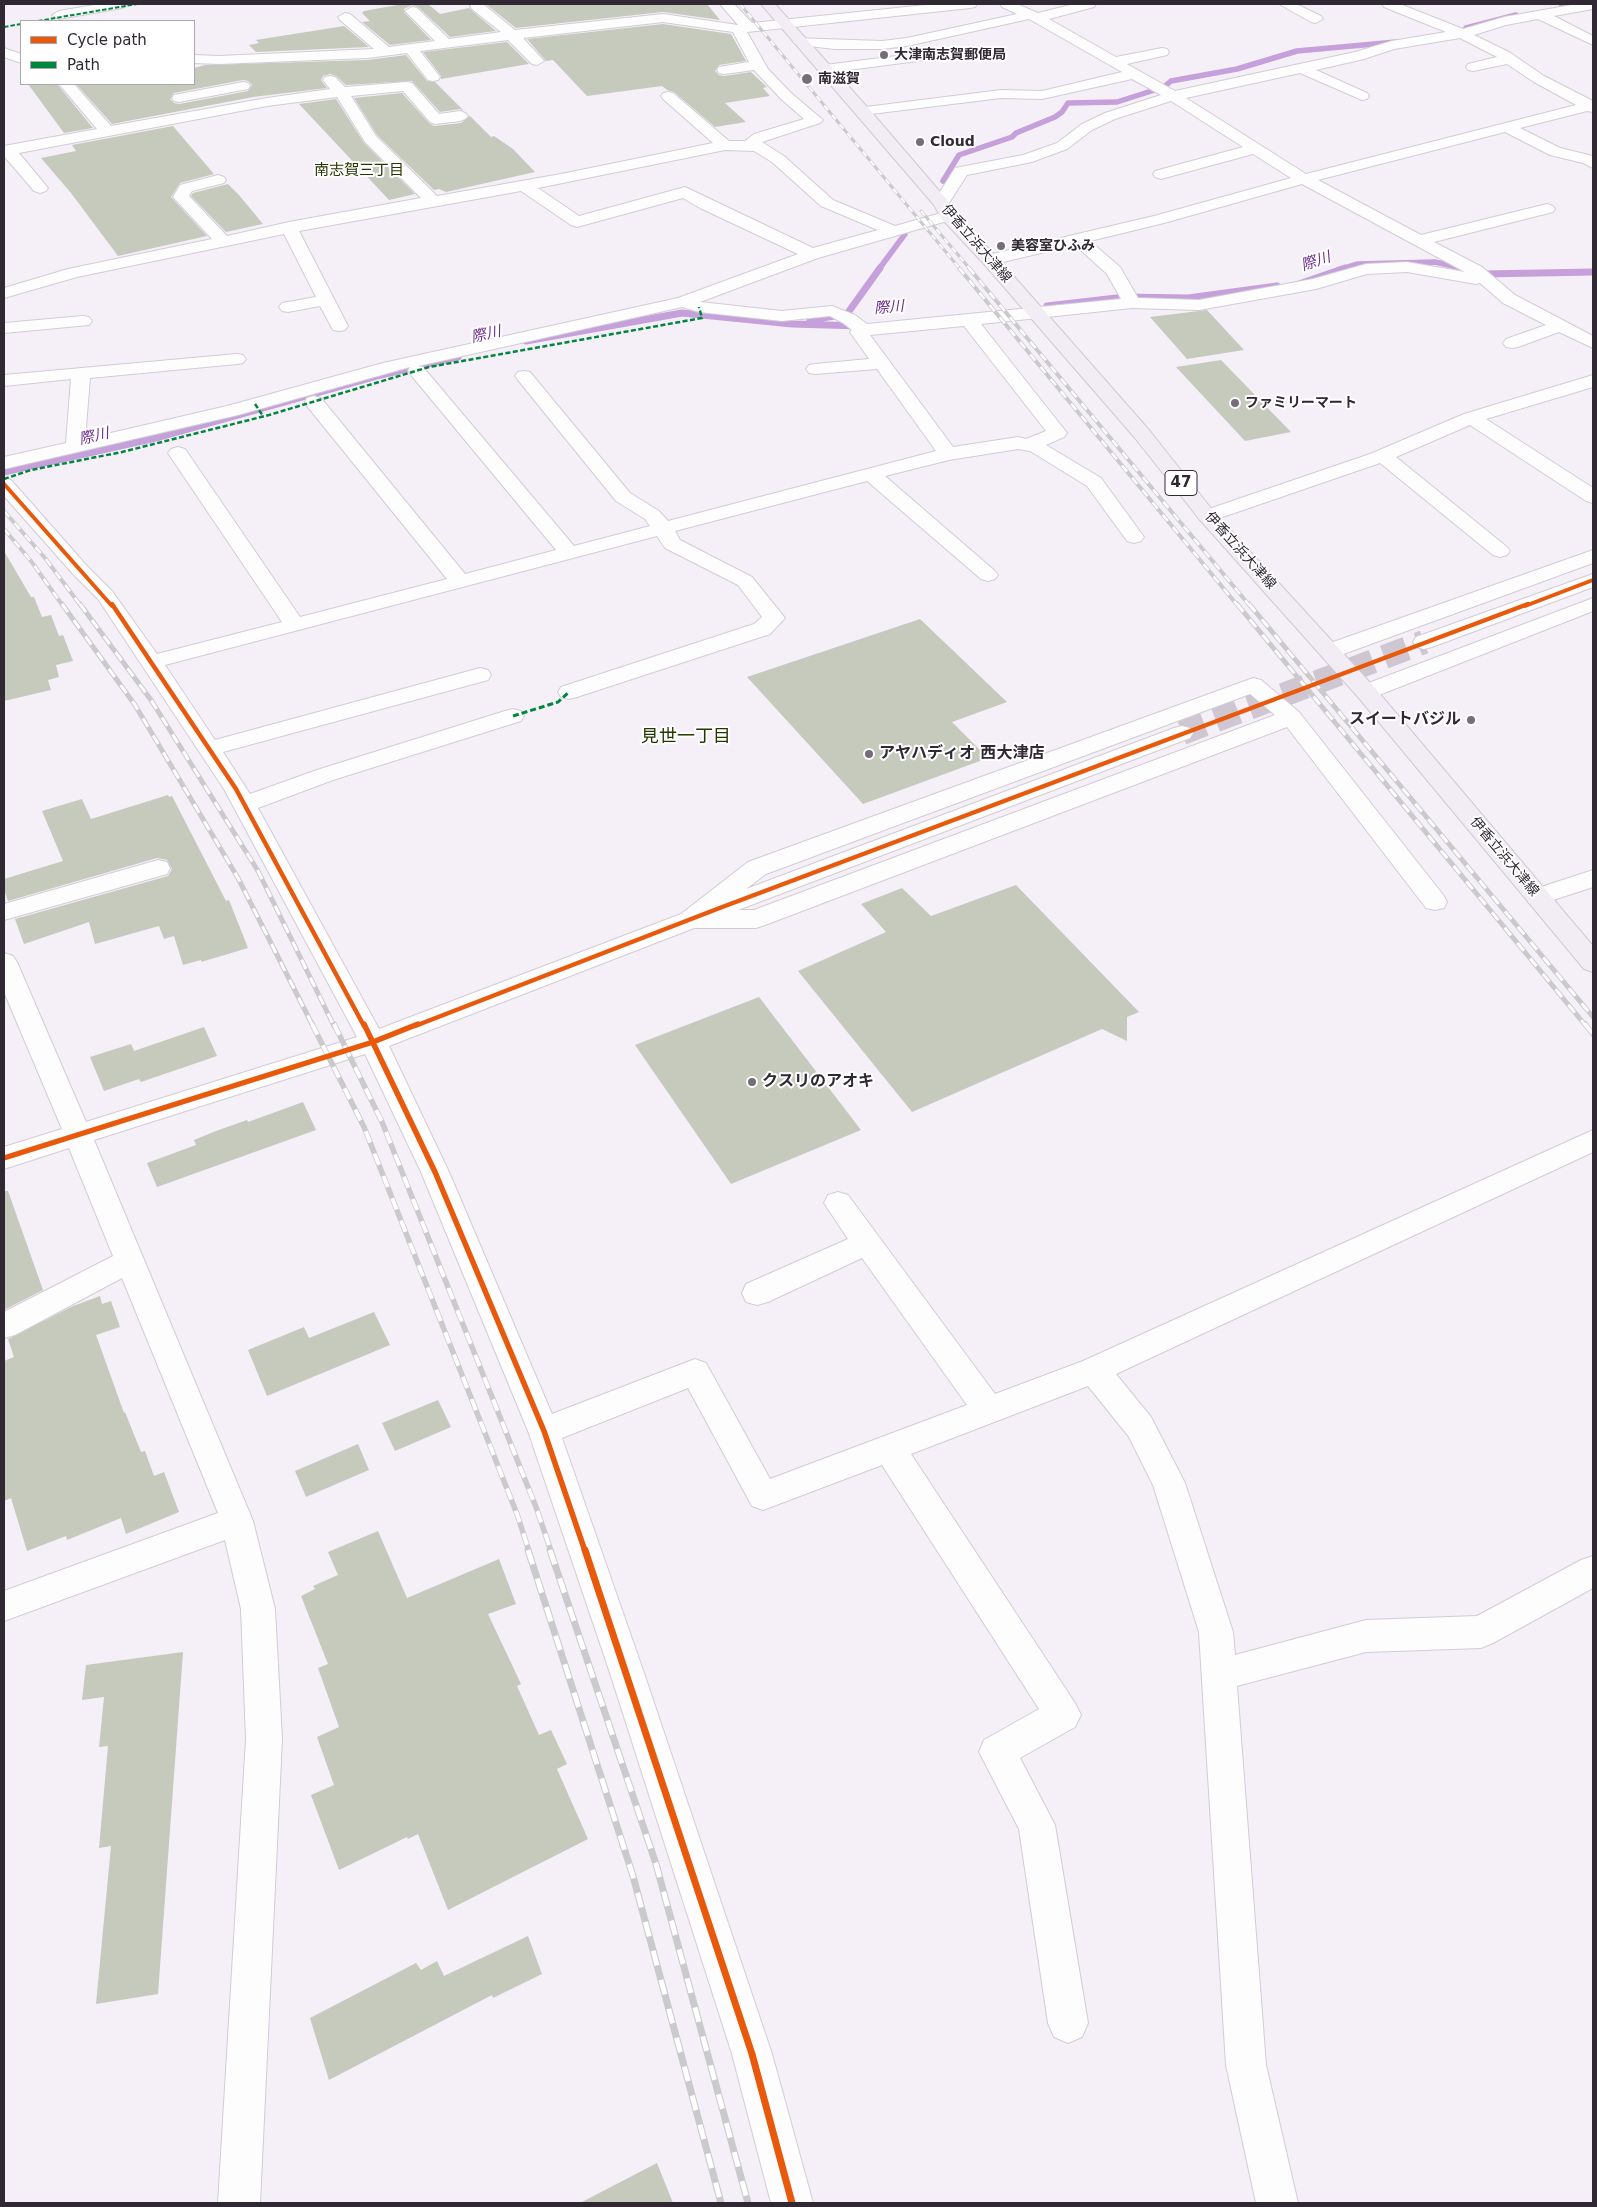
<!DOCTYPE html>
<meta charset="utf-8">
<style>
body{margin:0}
#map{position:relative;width:1597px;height:2207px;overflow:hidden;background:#f5eff8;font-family:"DejaVu Sans",sans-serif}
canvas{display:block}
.frame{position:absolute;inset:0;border:5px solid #302934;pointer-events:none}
.legend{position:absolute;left:20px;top:20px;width:175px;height:65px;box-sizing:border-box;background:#fff;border:1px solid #aca9ae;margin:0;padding:6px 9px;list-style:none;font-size:15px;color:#302934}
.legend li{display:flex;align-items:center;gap:10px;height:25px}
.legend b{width:25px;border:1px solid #aca9ae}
</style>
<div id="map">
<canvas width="1597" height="2207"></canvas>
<div class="frame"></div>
<ul class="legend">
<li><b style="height:6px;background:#e8590c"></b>Cycle path</li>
<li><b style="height:6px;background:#00873e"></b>Path</li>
</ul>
</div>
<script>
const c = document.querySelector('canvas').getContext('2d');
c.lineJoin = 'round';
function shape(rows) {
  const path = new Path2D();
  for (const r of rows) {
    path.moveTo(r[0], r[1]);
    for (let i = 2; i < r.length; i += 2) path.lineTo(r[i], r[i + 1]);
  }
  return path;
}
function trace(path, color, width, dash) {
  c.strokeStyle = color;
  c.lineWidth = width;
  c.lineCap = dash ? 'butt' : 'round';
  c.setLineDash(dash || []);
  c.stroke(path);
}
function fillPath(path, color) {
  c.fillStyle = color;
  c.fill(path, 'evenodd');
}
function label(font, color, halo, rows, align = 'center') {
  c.font = font + ' "DejaVu Sans","Noto Sans JP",sans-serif';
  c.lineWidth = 4;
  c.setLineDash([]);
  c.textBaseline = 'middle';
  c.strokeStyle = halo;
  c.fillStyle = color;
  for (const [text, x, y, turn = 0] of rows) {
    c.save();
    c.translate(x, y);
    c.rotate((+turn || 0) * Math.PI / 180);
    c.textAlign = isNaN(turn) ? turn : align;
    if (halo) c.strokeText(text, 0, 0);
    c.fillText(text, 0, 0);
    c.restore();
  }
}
trace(shape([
 [1562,6,1569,4],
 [1466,28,1516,15],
 [943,181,959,155,1012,137,1016,133,1055,117,1062,112,1068,103,1117,102,1164,87,1171,81,1237,69,1297,51,1396,42],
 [879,269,905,234],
 [1341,269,1357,264,1435,262,1466,269]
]), '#c5a0da', 5.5);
trace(shape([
 [1460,268,1484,274,1593,272],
 [1299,284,1345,268],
 [1047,306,1125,297,1188,298,1277,286],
 [810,320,847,314,880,268],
 [526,341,682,313,792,324,861,326],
 [4,472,160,437,381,375,458,357]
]), '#c5a0da', 7);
fillPath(shape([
 [403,4,428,4,440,14,469,8,496,31,450,37,418,7,412,5,404,9,404,12,431,40,390,45,362,22,370,21,362,13,364,11],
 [494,4,707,4,720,20,663,12,516,28,487,5],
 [663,24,731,34,746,61,719,65,715,71,719,75,724,76,751,72,767,87,763,88,770,96,725,103,746,122,715,127,674,92,667,90,662,86,587,96,553,60,546,61,527,39],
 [344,26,369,47,256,52,249,45,259,43,256,40],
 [507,42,529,64,441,79,441,76,423,52],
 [406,55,427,81,435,82,464,111,460,109,440,112,412,81,346,85,336,76,330,74,323,76,321,80,327,88,253,97,112,124,76,84,194,84,194,68,205,65,367,60],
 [243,80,248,81,252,85,248,91,179,104,174,103,170,99,174,93],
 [28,84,57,84,93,128,64,133],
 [402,93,429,123,434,126,461,123,470,116,491,137,494,136,513,149,535,172,446,192,439,189,434,190,377,135,354,98],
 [336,99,364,143,415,194,389,200,299,104],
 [173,126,214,174,180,183,171,197,207,236,118,256,71,193,41,158,76,151,72,145],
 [228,184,239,195,263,224,226,232,191,196,193,193],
 [1207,310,1244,350,1187,359,1150,317],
 [1221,360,1291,432,1245,441,1176,367],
 [4,551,31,597,34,597,42,617,51,615,59,636,63,635,73,661,56,665,59,677,48,680,51,690,4,701],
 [920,619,1007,702,952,722,988,758,863,804,747,677],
 [168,795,169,797,172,796,226,901,229,900,248,948,201,962,201,960,183,965,174,936,164,939,159,926,95,944,89,922,24,944,15,919,168,876,172,869,167,860,157,858,8,901,4,890,4,879,63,861,42,811,82,799,91,819],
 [1016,885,1139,1012,1127,1017,1127,1041,1102,1029,912,1112,798,971,886,932,861,904,902,888,931,916],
 [759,997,861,1130,731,1184,635,1045],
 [204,1027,217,1056,141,1082,139,1079,104,1091,90,1057,131,1044,134,1051],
 [303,1102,316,1130,157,1187,147,1163,196,1145,194,1140,216,1131,247,1120,248,1122],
 [4,1191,8,1191,43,1290,4,1310],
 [100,1296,102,1304,111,1301,120,1327,96,1335,124,1413,125,1412,141,1452,145,1451,154,1476,164,1472,179,1512,126,1534,121,1518,67,1540,66,1536,27,1551,11,1498,4,1501,4,1361,14,1357,8,1339,73,1306],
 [374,1312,390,1345,267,1396,248,1350,304,1327,309,1338],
 [438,1400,451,1427,395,1451,382,1423],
 [358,1444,369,1470,306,1497,295,1471],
 [378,1531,407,1598,499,1559,516,1604,488,1614,521,1684,517,1686,539,1735,551,1730,567,1764,557,1769,588,1839,448,1910,418,1834,408,1839,407,1837,339,1870,311,1795,334,1785,317,1737,339,1727,318,1668,328,1664,301,1596,315,1589,313,1586,338,1575,328,1552],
 [183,1652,158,1994,96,2004,111,1846,99,1848,108,1746,99,1747,104,1697,82,1700,86,1665],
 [528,1936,542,1974,493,1998,492,1995,329,2080,310,2018,416,1963,421,1970,437,1961,444,1976],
 [657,2163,673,2203,580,2203]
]), '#c5cabd');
trace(shape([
 [1182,733,1424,642]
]), '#cec7d1', 24, [24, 12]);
const minor = shape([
 [100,4,129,4,122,8,59,19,52,15,59,11,100,4],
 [472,4,483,4,515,30,663,14,738,25,720,4,734,4,752,23,935,4,977,4,975,7,970,8,747,32,768,69,791,93,823,120,820,123,762,142,784,156,833,200,895,226,948,211,954,213,956,216,954,219,818,258,700,302,782,311,832,306,855,315,867,324,1121,299,1107,274,1075,245,990,265,984,264,982,260,984,256,1154,216,1291,178,1253,154,1161,179,1155,177,1153,174,1155,171,1243,147,1171,101,1115,119,1092,130,1067,149,1032,162,967,175,947,206,935,206,933,203,955,168,1023,155,1057,143,1082,124,1105,113,1161,95,1132,79,1042,99,1001,98,863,115,858,114,856,111,858,108,1001,90,1042,91,1122,72,1029,19,907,46,882,49,835,49,800,45,795,44,793,41,795,38,882,41,907,38,1017,14,1002,7,1000,4,1017,4,1038,13,1074,4,1096,4,1094,7,1049,19,1116,57,1162,48,1167,49,1169,52,1167,55,1127,64,1175,91,1355,52,1392,41,1446,32,1384,7,1382,4,1400,4,1463,29,1504,17,1577,4,1593,4,1593,9,1554,16,1593,36,1593,45,1538,19,1506,25,1474,35,1509,52,1544,76,1593,101,1593,112,1587,111,1520,128,1560,148,1593,156,1593,168,1583,163,1550,155,1505,132,1318,180,1421,235,1547,204,1553,206,1555,209,1553,212,1434,242,1482,267,1515,295,1593,336,1593,348,1559,332,1518,347,1512,348,1506,347,1503,343,1506,339,1546,325,1503,303,1480,283,1476,284,1407,272,1367,274,1316,289,1199,310,1132,308,981,324,1067,433,1064,437,1046,445,1101,478,1144,537,1141,541,1134,543,1127,541,1087,486,1030,451,1018,449,949,460,885,476,995,571,998,575,995,579,988,581,981,579,867,481,675,531,680,540,752,577,785,618,770,634,577,697,569,699,561,697,558,692,561,687,754,624,762,617,738,585,665,548,657,536,165,665,215,740,480,668,488,670,491,675,488,680,223,752,250,794,317,770,505,711,513,709,521,711,524,716,521,721,333,780,258,808,379,1029,681,914,748,862,1253,678,1261,680,1299,712,1444,896,1447,902,1444,908,1435,910,1426,908,1287,727,765,925,756,928,694,928,389,1046,449,1172,552,1414,695,1359,706,1363,770,1479,967,1405,862,1258,768,1302,757,1305,746,1302,742,1293,746,1284,848,1239,824,1203,828,1195,838,1192,848,1195,995,1394,1083,1361,1593,1130,1593,1152,1116,1374,1151,1417,1185,1483,1233,1632,1235,1655,1366,1620,1477,1616,1581,1560,1593,1556,1593,1588,1493,1643,1481,1648,1366,1652,1237,1686,1266,2065,1298,2203,1256,2203,1226,2065,1199,1632,1153,1485,1129,1437,1088,1386,911,1454,1075,1703,1081,1715,1075,1727,1020,1758,1055,1825,1088,2023,1082,2037,1068,2043,1054,2037,1048,2023,1019,1829,979,1752,984,1740,1039,1709,882,1465,763,1510,752,1506,688,1388,562,1438,644,1673,772,2054,813,2203,771,2203,732,2054,610,1673,528,1431,421,1172,365,1054,94,1140,253,1521,275,1609,282,1739,260,2203,218,2203,246,1739,241,1609,225,1540,4,1621,4,1591,218,1513,122,1278,15,1335,4,1338,4,1312,113,1256,69,1148,4,1169,4,1147,62,1129,4,992,4,953,13,956,17,962,86,1122,357,1037,224,789,98,599,73,574,4,496,4,478,11,480,87,566,112,591,157,654,282,622,168,453,171,449,178,447,185,449,300,617,447,579,307,406,305,402,307,398,314,396,321,398,465,574,556,550,411,375,408,371,410,367,238,415,4,469,4,457,66,443,71,379,4,386,4,375,237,354,243,355,246,359,243,363,237,364,90,378,85,439,227,406,383,363,678,298,798,254,700,208,683,198,577,227,571,225,521,191,299,231,348,326,345,330,339,331,333,330,320,306,288,312,282,311,279,307,282,303,316,297,284,234,77,277,4,298,4,288,68,269,212,239,173,197,180,185,218,175,224,177,226,180,224,183,192,191,189,196,227,236,289,222,421,198,365,142,337,97,267,106,19,153,48,188,46,191,40,193,34,191,4,156,4,146,97,129,59,84,74,84,111,126,267,98,330,89,323,80,325,77,330,76,335,77,345,87,407,82,412,83,439,114,460,111,465,113,468,116,465,119,460,121,435,124,430,122,403,91,351,96,376,136,437,196,561,174,713,143,663,99,661,96,663,93,668,92,673,93,729,141,745,141,754,134,804,119,781,99,754,70,724,74,719,73,717,70,719,67,749,62,733,32,663,22,523,38,544,61,537,65,532,64,508,40,420,51,440,77,438,80,433,81,428,80,407,53,367,58,219,64,194,63,194,55,219,56,374,49,340,20,338,17,345,13,350,14,389,47,435,41,405,11,412,7,417,8,449,39,501,32,472,9,470,6,472,4],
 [1460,38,1497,57,1468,64,1466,67,1468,70,1473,71,1507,64,1534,82,1576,105,1306,174,1186,98,1300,73,1362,100,1367,99,1369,96,1367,93,1316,70,1364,59,1394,49,1460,38],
 [725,150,754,151,772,162,821,206,878,230,813,248,685,187,579,216,538,188,725,150],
 [1302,184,1465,272,1407,262,1366,264,1313,279,1199,300,1138,298,1120,267,1090,241,1164,223,1302,184],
 [682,307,699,312,782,321,830,316,843,323,852,330,850,332,869,359,815,364,809,365,806,369,809,373,815,374,877,369,936,451,668,521,659,511,630,493,530,372,524,371,518,372,515,376,518,380,616,501,645,519,650,526,574,546,423,367,418,366,682,307],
 [964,326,1046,431,1026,439,1018,437,953,447,870,335,964,326],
 [1250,694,1275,715,754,910,738,910,1190,738,1193,733,1190,728,1182,726,1174,728,746,889,766,874,1250,694],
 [1279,4,1296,4,1321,16,1323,19,1316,23,1311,22,1279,4],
 [4,48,21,54,21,63,4,57,4,48],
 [944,50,951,54,949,57,825,73,818,69,825,65,944,50],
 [243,82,248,83,250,86,248,89,179,102,174,101,172,98,174,95,179,94,243,82],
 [83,316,89,317,92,321,89,325,4,333,4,323,83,316],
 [1593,375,1593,387,1486,419,1593,488,1593,503,1586,501,1470,425,1396,457,1507,547,1510,551,1507,555,1500,557,1493,555,1380,463,1214,520,1207,522,1200,520,1197,516,1200,512,1370,454,1464,414,1593,375],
 [1593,550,1593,563,1338,656,1330,658,1322,656,1319,651,1322,646,1593,550],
 [1593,574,1593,587,1432,647,1424,649,1416,647,1413,642,1416,637,1593,574],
 [1593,598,1593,611,1374,697,1366,699,1358,697,1355,692,1358,687,1593,598],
 [158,860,167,862,170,868,167,874,4,920,4,904,158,860],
 [1593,870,1593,887,1538,905,1529,903,1526,897,1529,891,1593,870]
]);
const major = shape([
 [761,4,775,4,868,108,947,200,955,214,996,256,1149,430,1214,512,1374,687,1593,946,1593,972,1584,969,1358,697,1200,520,1135,438,984,264,942,219,934,205,761,4]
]);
trace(minor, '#d2ccd5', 2);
trace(major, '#cecad0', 2);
fillPath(minor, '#fefdfe');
fillPath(major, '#f2ecf5');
const railFar4 = shape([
 [740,4,960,269],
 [921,211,970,269]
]);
const railFar3 = shape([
 [959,268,1238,606],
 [969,268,1250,606],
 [4,511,45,558,81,606],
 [4,529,31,561,63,606]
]);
const railFar2 = shape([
 [62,604,135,705,238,878,313,1026],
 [80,604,151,700,258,871,334,1026],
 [1237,604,1586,1026],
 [1249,604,1593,1017]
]);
const railFar1 = shape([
 [312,1024,364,1127,517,1514,529,1551],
 [334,1024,382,1122,536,1507,551,1551],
 [1585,1024,1593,1034]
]);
const rail = shape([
 [528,1550,633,1876,721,2203],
 [550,1550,656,1864,748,2203]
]);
trace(railFar4, '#cac9cb', 3);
trace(railFar3, '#cac9cb', 4);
trace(railFar2, '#cac9cb', 5);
trace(railFar1, '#cac9cb', 5.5);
trace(rail, '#cac9cb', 7);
trace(railFar4, '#fff', 2, [6]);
trace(railFar3, '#fff', 2.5, [8]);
trace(railFar2, '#fff', 3, [10]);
trace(railFar1, '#fff', 4, [12]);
trace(rail, '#fff', 5, [15]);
trace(shape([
 [38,21,137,4],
 [4,27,21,24]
]), '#00873e', 2, [4.5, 2]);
trace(shape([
 [255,404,263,416],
 [4,479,31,470,122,452,269,415,429,367,702,318,699,307]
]), '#00873e', 2.5, [5, 2.5]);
trace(shape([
 [513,716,558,702,569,692]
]), '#00873e', 3, [6, 3]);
trace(shape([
 [4,484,112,606],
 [1525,606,1593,580]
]), '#e8590c', 4);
trace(shape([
 [112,604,236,789,364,1026],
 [415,1026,717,909,1528,604]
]), '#e8590c', 4.5);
trace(shape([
 [364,1024,435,1172,544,1431,585,1551],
 [4,1158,373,1042,418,1024]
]), '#e8590c', 5.5);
trace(shape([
 [585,1550,752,2054,792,2203]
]), '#e8590c', 7);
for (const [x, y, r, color] of [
 [884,55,5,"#756e79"],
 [807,79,6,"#756e79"],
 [920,142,5,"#756e79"],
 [1001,246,5,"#756e79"],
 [1235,403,5,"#756e79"],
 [1471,720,5,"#756e79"],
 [869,754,5,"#756e79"],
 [752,1082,5,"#756e79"]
]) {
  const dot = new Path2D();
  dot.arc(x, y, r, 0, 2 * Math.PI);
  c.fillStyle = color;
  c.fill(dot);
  trace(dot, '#fff', 2);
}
label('bold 14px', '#302934', '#fff', [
 ["大津南志賀郵便局",894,55],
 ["南滋賀",818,79],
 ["Cloud",930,142],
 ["美容室ひふみ",1011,246],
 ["ファミリーマート",1245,403]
], 'left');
label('14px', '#302934', '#fff', [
 ["伊香立浜大津線",976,244,49],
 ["伊香立浜大津線",1240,551,48],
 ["伊香立浜大津線",1504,857,50]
]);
label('15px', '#233700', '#fff', [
 ["南志賀三丁目",359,171]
]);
label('italic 15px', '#6f2f8e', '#fff', [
 ["際川",1316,262,-19],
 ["際川",889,308,-5],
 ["際川",486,335,-13],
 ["際川",94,437,-13]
]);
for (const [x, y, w] of [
 [1181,483,32]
]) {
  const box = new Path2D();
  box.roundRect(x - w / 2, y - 12.5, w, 25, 4);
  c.fillStyle = '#fff';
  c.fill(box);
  trace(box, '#302934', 1);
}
label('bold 15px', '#302934', null, [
 ["47",1181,483]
]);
label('bold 16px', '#302934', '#fff', [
 ["スイートバジル",1461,720,"right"],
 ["アヤハディオ 西大津店",879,754],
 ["クスリのアオキ",762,1082]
], 'left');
label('18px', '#233700', '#fff', [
 ["見世一丁目",686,737]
]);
</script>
